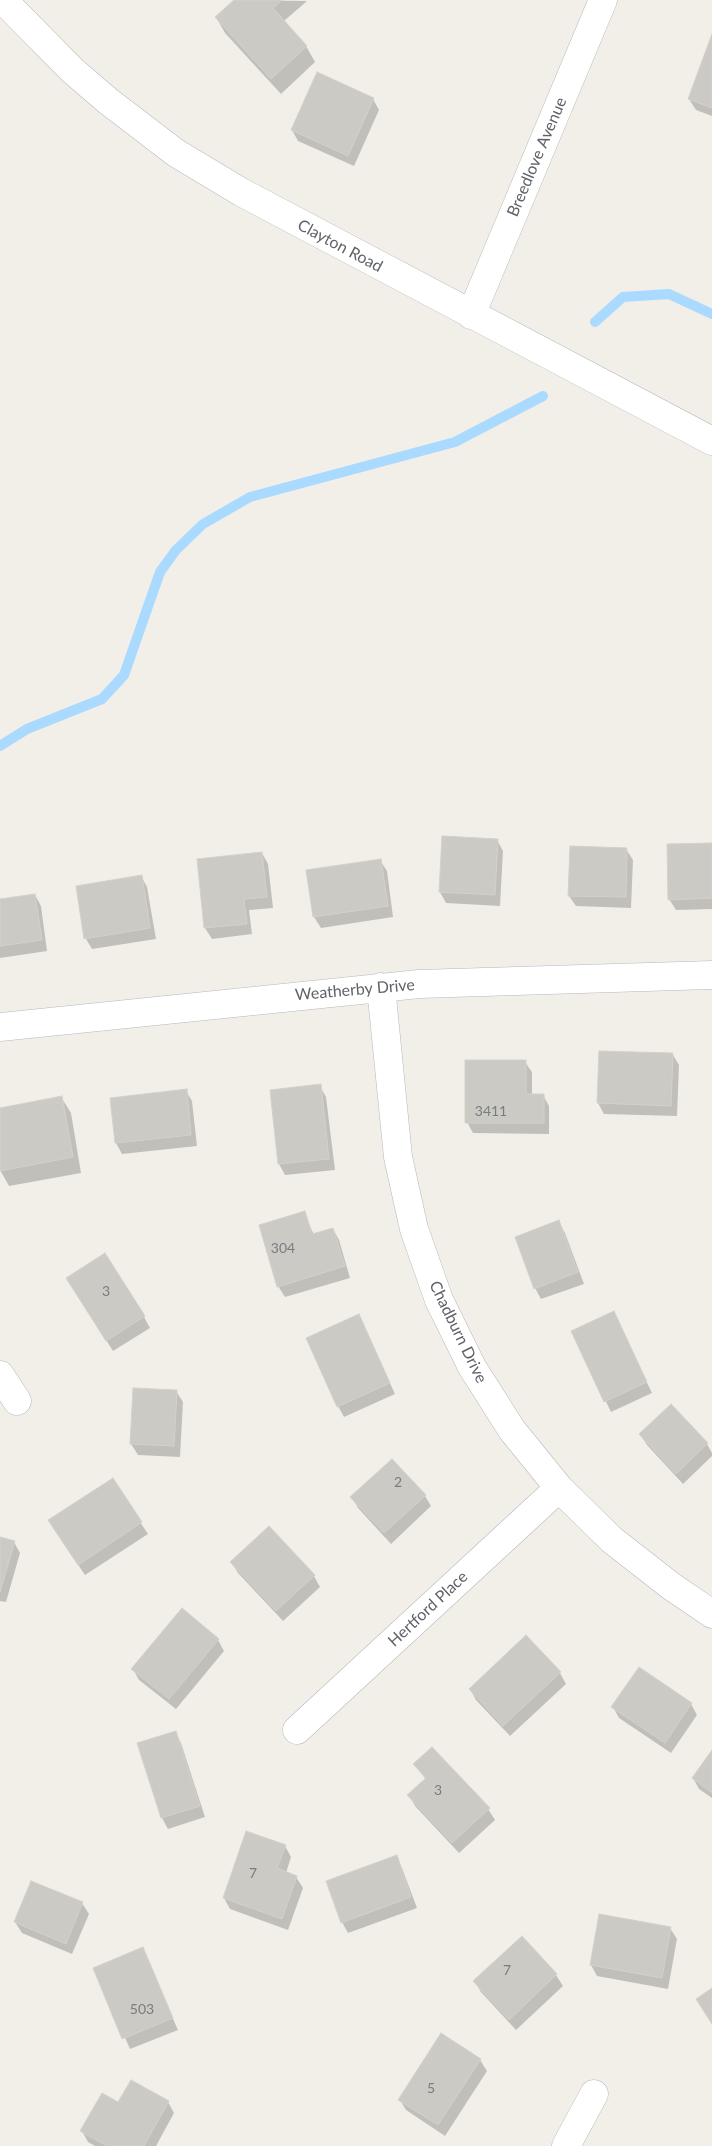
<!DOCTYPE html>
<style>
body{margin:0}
canvas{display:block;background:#f1efe8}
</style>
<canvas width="712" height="2146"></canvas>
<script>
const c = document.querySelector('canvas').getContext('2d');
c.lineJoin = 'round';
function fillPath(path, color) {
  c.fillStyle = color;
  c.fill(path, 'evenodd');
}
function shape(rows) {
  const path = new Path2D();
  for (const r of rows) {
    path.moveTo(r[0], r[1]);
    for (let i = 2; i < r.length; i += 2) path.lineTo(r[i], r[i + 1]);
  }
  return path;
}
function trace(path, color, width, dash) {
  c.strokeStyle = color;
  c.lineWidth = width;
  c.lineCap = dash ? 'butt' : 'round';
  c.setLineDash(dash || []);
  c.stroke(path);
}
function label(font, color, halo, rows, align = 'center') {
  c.font = font + ' Lato,sans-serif';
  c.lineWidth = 4;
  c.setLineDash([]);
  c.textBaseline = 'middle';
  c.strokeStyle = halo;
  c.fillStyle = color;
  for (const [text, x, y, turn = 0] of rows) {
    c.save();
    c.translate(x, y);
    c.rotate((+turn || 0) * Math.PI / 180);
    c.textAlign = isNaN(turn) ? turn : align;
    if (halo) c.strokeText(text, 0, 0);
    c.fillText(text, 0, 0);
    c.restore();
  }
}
fillPath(shape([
 [236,0,307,1,284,21,306,46,315,62,281,94,225,33,216,17],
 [712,38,712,116,696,110,689,99],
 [373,99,379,110,354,166,298,141,292,130],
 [497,840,503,851,500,906,446,903,440,892],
 [712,844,712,909,676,910,669,899],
 [626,849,633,860,631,908,576,906,569,896],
 [262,853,268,864,273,908,249,910,252,934,212,939,205,928,198,860],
 [380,860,387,871,393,917,321,928,314,917],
 [141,876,147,887,156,939,92,949,86,939],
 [35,895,41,906,47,951,0,958,0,901],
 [673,1055,679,1065,677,1116,604,1114,598,1103],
 [525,1062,532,1072,532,1095,543,1095,549,1106,549,1134,473,1133,467,1122],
 [320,1086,326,1097,335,1170,285,1175,279,1164],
 [186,1091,192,1101,197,1146,122,1154,116,1143],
 [61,1097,71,1113,81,1173,9,1186,0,1170,0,1109],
 [304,1213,314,1235,333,1229,339,1240,350,1278,285,1297,278,1286],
 [559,1222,565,1233,584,1284,541,1299,535,1288],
 [74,1289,144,1317,150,1328,113,1351],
 [613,1312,652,1393,611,1412,572,1332],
 [359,1316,395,1394,344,1417,338,1406],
 [176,1391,183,1402,180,1457,138,1455,131,1444],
 [671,1405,707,1444,712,1453,712,1456,683,1484,647,1445,640,1434],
 [112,1480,148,1534,85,1575,56,1532],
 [425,1496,431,1506,391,1544,358,1508,352,1497],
 [0,1538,14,1542,20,1553,6,1602,0,1601],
 [232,1563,314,1576,320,1587,283,1621,238,1573],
 [526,1637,560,1673,566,1684,510,1736,476,1700,470,1689],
 [218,1640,224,1651,176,1709,139,1680,133,1669],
 [691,1704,697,1715,671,1753,619,1718,613,1707],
 [175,1732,181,1743,205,1817,168,1829,162,1818,138,1744],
 [712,1752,712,1798,699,1789,693,1778],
 [415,1764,488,1809,495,1820,459,1853,415,1806,409,1795,426,1780],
 [285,1846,291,1857,286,1873,296,1877,303,1888,288,1930,230,1909,224,1898],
 [396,1857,402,1868,417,1908,348,1933,342,1922],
 [82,1903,89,1914,72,1954,22,1933,15,1922],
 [670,1928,677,1939,668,1989,597,1976,591,1965],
 [522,1938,556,1975,563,1986,516,2030,481,1992,475,1982],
 [142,1949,178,2030,130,2049,95,1969],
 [441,2035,480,2060,487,2071,445,2136,406,2110,400,2100],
 [168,2102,174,2113,156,2146,95,2146,88,2142,82,2131,118,2104]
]), '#0003');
trace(shape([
 [595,322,623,297,669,294,712,314],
 [0,746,27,729,102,699,124,675,160,572,176,550,203,524,250,497,455,442,543,396]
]), '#aadaff', 10);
const building = shape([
 [234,0,282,0,273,8,307,46,271,79,215,17,234,0],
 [712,34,712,108,688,99,712,34],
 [317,72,374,98,348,156,291,130,317,72],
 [442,836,498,839,495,895,439,892,442,836],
 [712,843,712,898,668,900,667,844,712,843],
 [570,846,627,848,626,897,568,896,570,846],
 [262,852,267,897,244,899,247,924,204,928,197,859,262,852],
 [381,859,388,906,313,917,306,870,381,859],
 [142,875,150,928,84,939,76,886,142,875],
 [35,894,42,940,0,946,0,899,35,894],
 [599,1051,673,1053,671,1106,597,1103,599,1051],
 [465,1060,526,1060,526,1094,544,1094,544,1123,465,1123,465,1060],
 [321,1084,329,1159,278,1164,270,1090,321,1084],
 [187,1089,191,1135,115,1143,110,1098,187,1089],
 [62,1096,73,1157,0,1171,0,1108,62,1096],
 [305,1211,312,1234,333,1228,345,1266,277,1287,259,1225,305,1211],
 [559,1220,578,1272,534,1289,515,1237,559,1220],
 [105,1253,145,1316,106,1341,66,1278,105,1253],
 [614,1311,647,1382,604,1402,571,1331,614,1311],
 [359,1314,390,1383,337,1407,306,1338,359,1314],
 [133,1388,177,1390,174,1446,130,1444,133,1388],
 [671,1404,708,1443,676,1474,639,1434,671,1404],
 [392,1459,426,1495,384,1533,350,1497,392,1459],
 [113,1478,142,1522,78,1565,48,1520,113,1478],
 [269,1526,315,1575,276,1611,230,1562,269,1526],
 [0,1537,15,1541,0,1592,0,1537],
 [182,1608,219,1639,169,1699,131,1669,182,1608],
 [526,1635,561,1672,503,1726,469,1689,526,1635],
 [639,1667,692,1703,665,1743,611,1707,639,1667],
 [176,1731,200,1806,161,1818,137,1743,176,1731],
 [432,1747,490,1808,452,1843,407,1795,426,1778,413,1764,432,1747],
 [712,1750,712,1793,692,1778,712,1750],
 [246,1831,286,1845,277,1868,297,1876,282,1919,223,1898,246,1831],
 [397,1855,411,1897,341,1923,326,1881,397,1855],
 [31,1881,83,1902,66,1944,14,1922,31,1881],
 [599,1914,671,1927,662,1978,590,1965,599,1914],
 [522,1936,557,1974,509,2020,473,1981,522,1936],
 [143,1947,173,2018,122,2039,93,1968,143,1947],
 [712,1988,712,2024,696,1999,712,1988],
 [441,2033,481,2059,438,2125,398,2100,441,2033],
 [131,2080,169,2101,144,2146,107,2146,80,2131,102,2093,118,2102,131,2080]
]);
fillPath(building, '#cccac5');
trace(building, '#d6d1c6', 1);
const street = shape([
 [471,315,603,0],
 [381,987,398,1157,414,1229,439,1300,472,1367,512,1430,559,1488,612,1540,671,1586,712,1614],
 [0,1027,419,984,712,975],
 [0,1375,17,1401],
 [297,1730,559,1488],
 [566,2146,594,2094]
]);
const secondary = shape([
 [3,0,72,70,108,101,176,153,241,192,712,441]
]);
trace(street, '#b5b8bc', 29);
trace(secondary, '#b6babf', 29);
trace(street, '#fff', 28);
trace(secondary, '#fff', 28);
label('14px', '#7a7d7f', null, [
 ["3411",491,1111],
 ["304",283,1248],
 ["3",106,1291],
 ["2",398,1482],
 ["3",438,1790],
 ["7",253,1873],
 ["7",507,1970],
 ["503",142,2009],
 ["5",431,2088]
]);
label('16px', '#5f6368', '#fff', [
 ["Breedlove Avenue",537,157,-67],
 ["Clayton Road",340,246,28],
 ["Weatherby Drive",355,990,-5],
 ["Chadburn Drive",458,1332,64],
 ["Hertford Place",428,1609,-43]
]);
</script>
